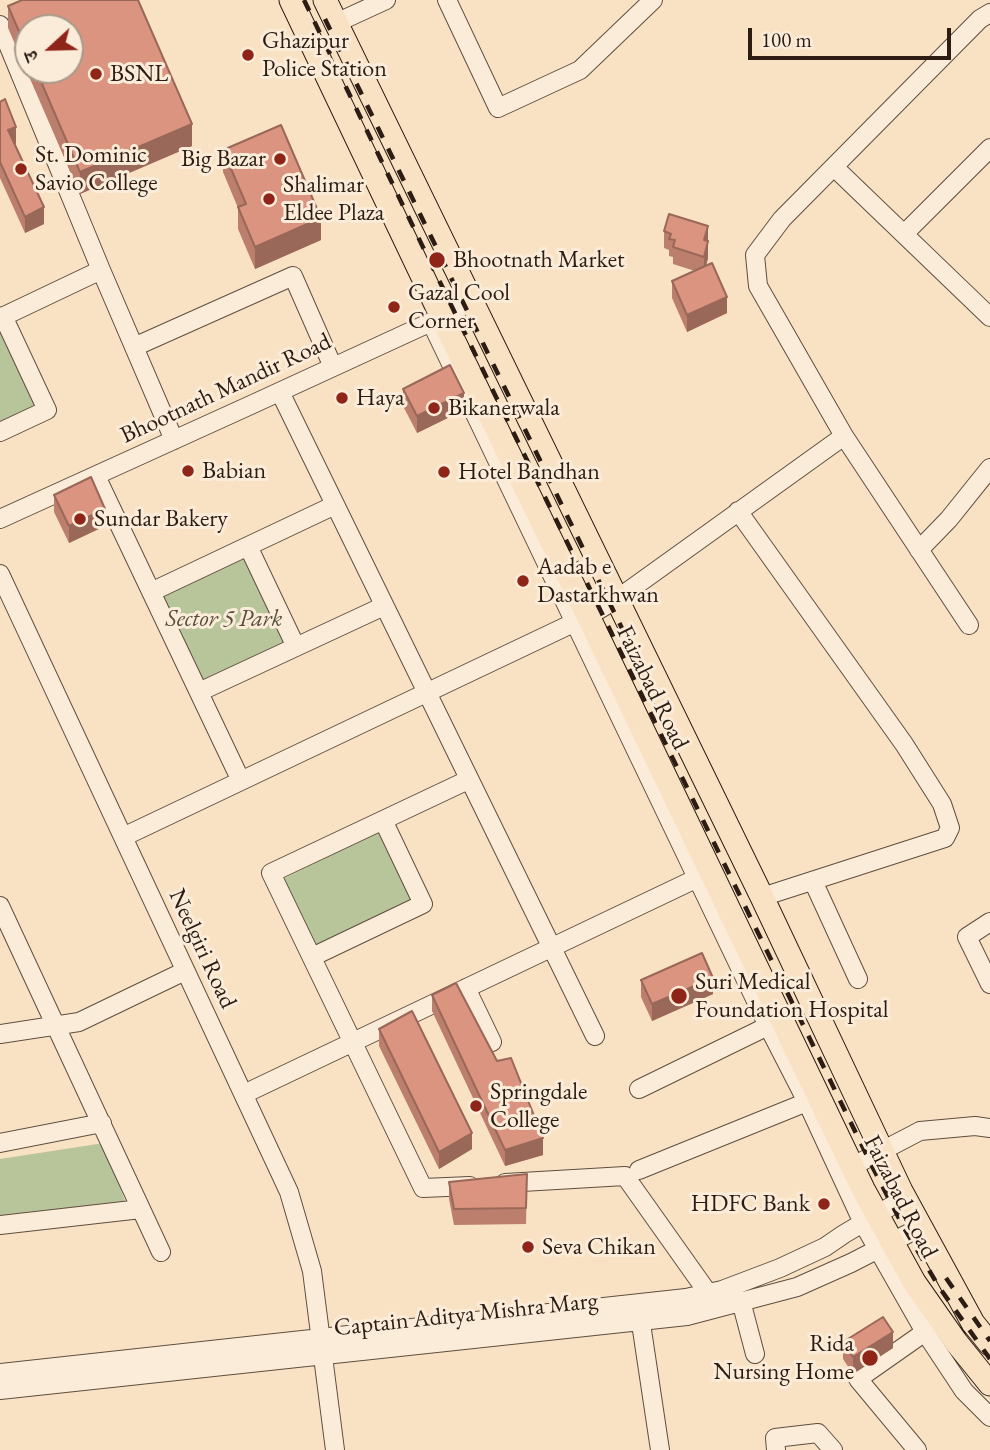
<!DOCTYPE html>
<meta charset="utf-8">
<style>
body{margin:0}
#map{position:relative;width:990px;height:1450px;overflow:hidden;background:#f9e2c4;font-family:"EB Garamond","Noto Serif Devanagari",serif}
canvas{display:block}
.north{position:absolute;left:14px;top:14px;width:70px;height:70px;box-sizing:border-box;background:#fbecd9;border:2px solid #a8998a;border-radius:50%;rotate:248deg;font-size:19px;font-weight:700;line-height:28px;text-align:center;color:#2c1c13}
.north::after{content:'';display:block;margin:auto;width:24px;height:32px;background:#8f2418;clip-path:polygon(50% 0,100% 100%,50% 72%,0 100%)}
.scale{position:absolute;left:748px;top:28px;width:203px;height:32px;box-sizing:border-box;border:4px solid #2c1c13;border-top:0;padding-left:9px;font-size:21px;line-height:24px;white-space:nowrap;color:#2c1c13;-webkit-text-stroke:5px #fbecd9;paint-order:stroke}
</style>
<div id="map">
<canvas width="990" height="1450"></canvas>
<div class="north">उ</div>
<div class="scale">100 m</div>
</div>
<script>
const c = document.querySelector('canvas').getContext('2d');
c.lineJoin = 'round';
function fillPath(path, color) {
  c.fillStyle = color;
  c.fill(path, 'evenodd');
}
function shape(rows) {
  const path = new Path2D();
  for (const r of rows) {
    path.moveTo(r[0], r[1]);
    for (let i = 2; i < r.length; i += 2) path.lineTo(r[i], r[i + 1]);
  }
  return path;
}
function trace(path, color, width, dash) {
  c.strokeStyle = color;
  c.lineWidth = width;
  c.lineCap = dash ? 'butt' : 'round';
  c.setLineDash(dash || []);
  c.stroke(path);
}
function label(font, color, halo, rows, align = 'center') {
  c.font = font + ' "EB Garamond",serif';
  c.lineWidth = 6;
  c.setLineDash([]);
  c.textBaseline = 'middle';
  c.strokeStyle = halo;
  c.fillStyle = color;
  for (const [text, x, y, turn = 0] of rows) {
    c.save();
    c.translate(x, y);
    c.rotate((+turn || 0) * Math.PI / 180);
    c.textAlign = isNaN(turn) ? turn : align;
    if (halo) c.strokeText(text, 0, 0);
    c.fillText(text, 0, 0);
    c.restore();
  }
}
fillPath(shape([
 [0,324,42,409,0,428],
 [246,557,286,642,203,681,163,596],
 [380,831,413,898,316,946,283,879],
 [104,1143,130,1215,0,1226,0,1159]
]), '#b8c499');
const minor = shape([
 [447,0,498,108,580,70,653,0],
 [336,23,386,0],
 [0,25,101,270,174,440],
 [834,167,990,317],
 [904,234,990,148],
 [0,318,101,270],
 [431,322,768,1026,807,1102,863,1223,925,1332,964,1391,990,1417],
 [134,347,293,276,333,367],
 [280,392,595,1036],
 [0,432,47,410,3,316],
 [844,436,969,625],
 [96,476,241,781],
 [738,511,904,744,942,804,950,828,945,838,762,897],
 [0,519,253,404,442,317,472,301],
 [248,546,296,647],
 [919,550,949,519,990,468],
 [0,574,289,1192,312,1271,335,1450],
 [151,592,335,505],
 [199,692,384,606],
 [468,780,271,873,423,1188,470,1186],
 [123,837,588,616,617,599,844,436,758,286,755,255,782,219,980,19,990,13],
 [813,881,858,979],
 [0,906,161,1252],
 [990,922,967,937,990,984],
 [312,957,423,904,383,820],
 [466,988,492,1042],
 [0,1034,79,1022,185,971],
 [639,1089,768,1026],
 [244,1094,708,873],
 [0,1143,102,1123],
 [853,1166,920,1131,975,1126,990,1128],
 [639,1170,807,1102],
 [505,1183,625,1176,708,1293],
 [0,1225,141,1209],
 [741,1301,755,1354],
 [639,1310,660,1450],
 [0,1373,686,1298,722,1290,780,1268,825,1247,844,1234,905,1198],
 [0,1390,687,1316,797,1287,851,1263,921,1227],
 [776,1450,775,1438,818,1433,833,1450],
 [917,1450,858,1379,925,1332]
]);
const major = shape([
 [291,0,442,317,588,616,863,1189,914,1282,956,1342,990,1384],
 [325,0,762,897,901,1191,973,1323,990,1344]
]);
trace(minor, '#5f4e3f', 20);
trace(major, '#2c1c13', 25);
trace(minor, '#fbecd9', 18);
trace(major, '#f9e2c4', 23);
trace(shape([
 [304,0,434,270,873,1168,903,1226,939,1287,990,1359],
 [325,19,652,690],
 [946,1278,990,1341]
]), '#2c1c13', 4.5, [12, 12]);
fillPath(shape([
 [8,6,192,146,80,194,8,28],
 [28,28,70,70,28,70],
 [0,102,16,144,14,144,44,224,25,233,0,178],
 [223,150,321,240,255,269,238,229,238,208,223,172],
 [708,226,708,258,706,266,727,313,687,332,672,298,672,281,695,271,673,264,673,257,669,256,669,250,664,248,664,231],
 [403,389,464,410,417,433,403,406],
 [54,495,105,526,69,543,54,512],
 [641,980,713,994,652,1021,641,997],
 [432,995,543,1155,505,1166,432,1011],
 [379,1029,472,1149,439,1169,379,1046],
 [527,1174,526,1224,454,1225,449,1199,449,1182],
 [843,1342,893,1348,853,1374,843,1359]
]), '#bc7f6d');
fillPath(shape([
 [192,124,192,146,80,194,80,172],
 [16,127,16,144,8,147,8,130],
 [44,207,44,224,25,233,25,217],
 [321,218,321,240,255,269,255,247],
 [708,226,708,258,704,273,704,240],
 [727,297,727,313,687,332,687,315],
 [464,393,464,410,417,433,417,416],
 [105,509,105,526,69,543,69,526],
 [713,978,713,994,652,1021,652,1004],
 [472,1133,472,1149,439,1169,439,1152],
 [543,1138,543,1155,505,1166,505,1150],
 [893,1332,893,1348,853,1374,853,1357]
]), '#996859');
const building = shape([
 [22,0,138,0,192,124,80,172,36,70,70,70,70,28,28,28,28,52,8,6,22,0],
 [5,99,16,127,8,130,44,207,25,217,0,162,0,102,5,99],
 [281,125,321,218,255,247,238,207,246,204,223,150,281,125],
 [669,214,708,226,704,240,708,241,704,257,673,247,675,240,669,239,671,234,664,231,669,214],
 [712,263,727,297,687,315,672,281,712,263],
 [450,365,464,393,417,416,403,389,450,365],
 [91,477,105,509,69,526,54,495,91,477],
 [702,953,713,978,652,1004,641,980,702,953],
 [456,983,497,1061,511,1058,543,1138,505,1150,432,995,456,983],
 [412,1011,472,1133,439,1152,379,1029,412,1011],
 [527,1174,526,1208,454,1209,449,1182,527,1174],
 [883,1317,893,1332,853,1357,843,1342,883,1317]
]);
fillPath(building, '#db947f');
trace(building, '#996859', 2);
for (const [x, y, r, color] of [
 [248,55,7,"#8f2418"],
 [96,74,7,"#8f2418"],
 [280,159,7,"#8f2418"],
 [21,169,7,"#8f2418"],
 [269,199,7,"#8f2418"],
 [437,260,9,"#8f2418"],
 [394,307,7,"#8f2418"],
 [342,398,7,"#8f2418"],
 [434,408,7,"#8f2418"],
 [188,471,7,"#8f2418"],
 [444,472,7,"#8f2418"],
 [80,519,7,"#8f2418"],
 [523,581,7,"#8f2418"],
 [679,996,9,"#8f2418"],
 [476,1106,7,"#8f2418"],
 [824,1204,7,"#8f2418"],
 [528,1247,7,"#8f2418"],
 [870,1358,9,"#8f2418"]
]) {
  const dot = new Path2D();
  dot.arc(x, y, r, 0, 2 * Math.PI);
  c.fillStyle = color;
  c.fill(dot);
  trace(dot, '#fbecd9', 2.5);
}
label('24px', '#2c1c13', '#fbecd9', [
 ["Ghazipur",262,41],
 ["Police Station",262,69],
 ["BSNL",110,74],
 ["St. Dominic",35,155],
 ["Savio College",35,183],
 ["Big Bazar",266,159,"right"],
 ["Shalimar",283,185],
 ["Eldee Plaza",283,213],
 ["Bhootnath Market",453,260],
 ["Gazal Cool",408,293],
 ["Corner",408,321],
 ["Haya",356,398],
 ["Bikanerwala",448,408],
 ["Babian",202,471],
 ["Hotel Bandhan",458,472],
 ["Sundar Bakery",94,519],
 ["Aadab e",537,567],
 ["Dastarkhwan",537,595],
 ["Suri Medical",695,982],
 ["Foundation Hospital",695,1010],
 ["Springdale",490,1092],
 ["College",490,1120],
 ["HDFC Bank",810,1204,"right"],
 ["Seva Chikan",542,1247],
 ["Rida",854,1344,"right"],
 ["Nursing Home",854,1372,"right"]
], 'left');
label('24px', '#2c1c13', '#fbecd9', [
 ["Bhootnath Mandir Road",226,389,-25],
 ["Faizabad Road",652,688,64],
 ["Neelgiri Road",202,949,65],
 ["Faizabad Road",900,1197,63],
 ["Captain Aditya Mishra Marg",466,1315,-6]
]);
label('italic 24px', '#564e3b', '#fbecd9', [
 ["Sector 5 Park",224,619]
]);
</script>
